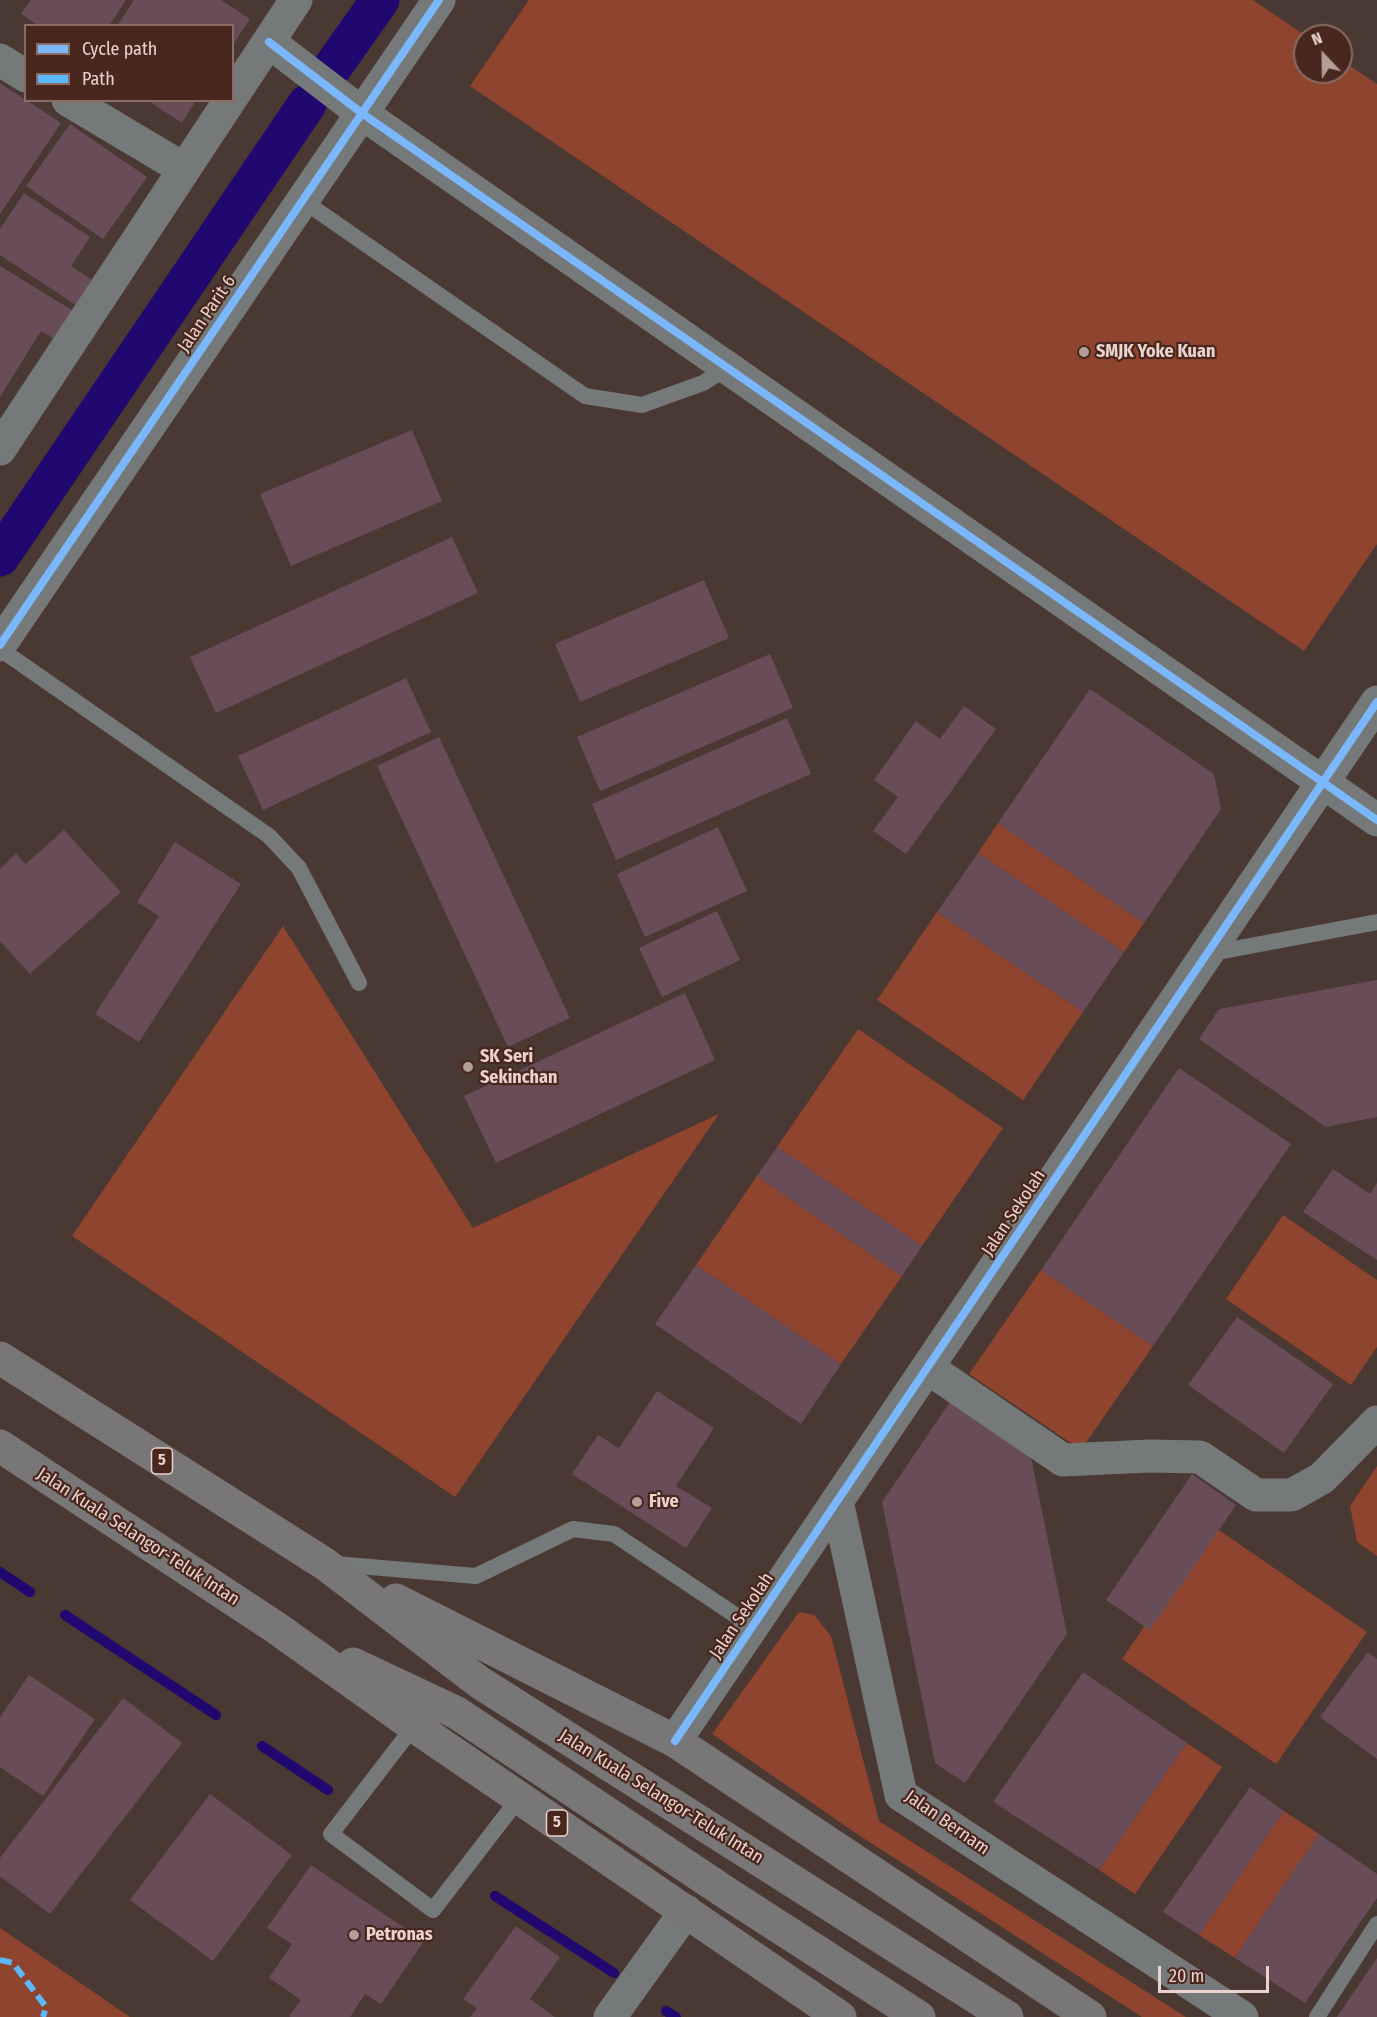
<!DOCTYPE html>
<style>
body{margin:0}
#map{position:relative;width:1377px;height:2017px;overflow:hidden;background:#4a3832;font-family:"Fira Sans Condensed",sans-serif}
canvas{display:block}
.legend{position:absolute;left:24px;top:24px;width:210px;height:78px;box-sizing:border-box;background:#49271e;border:2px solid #896c64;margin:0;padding:8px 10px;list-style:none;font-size:18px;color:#ead3cd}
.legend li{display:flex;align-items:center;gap:12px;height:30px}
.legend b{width:30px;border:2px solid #896c64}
.north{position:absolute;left:1293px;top:24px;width:60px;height:60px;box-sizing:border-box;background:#49271e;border:2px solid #896c64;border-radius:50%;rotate:338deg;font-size:16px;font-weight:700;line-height:24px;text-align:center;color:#ead3cd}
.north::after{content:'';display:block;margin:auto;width:21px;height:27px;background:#b29d97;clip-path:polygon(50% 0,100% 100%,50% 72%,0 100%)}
.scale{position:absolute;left:1158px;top:1966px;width:111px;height:27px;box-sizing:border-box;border:3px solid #ead3cd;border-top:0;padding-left:8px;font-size:18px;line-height:21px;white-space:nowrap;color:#ead3cd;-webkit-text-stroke:4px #49271e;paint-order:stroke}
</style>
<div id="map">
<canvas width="1377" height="2017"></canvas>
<ul class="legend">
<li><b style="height:8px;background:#7ab7fb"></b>Cycle path</li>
<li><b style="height:8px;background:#5cb8fa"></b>Path</li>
</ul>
<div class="north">N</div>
<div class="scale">20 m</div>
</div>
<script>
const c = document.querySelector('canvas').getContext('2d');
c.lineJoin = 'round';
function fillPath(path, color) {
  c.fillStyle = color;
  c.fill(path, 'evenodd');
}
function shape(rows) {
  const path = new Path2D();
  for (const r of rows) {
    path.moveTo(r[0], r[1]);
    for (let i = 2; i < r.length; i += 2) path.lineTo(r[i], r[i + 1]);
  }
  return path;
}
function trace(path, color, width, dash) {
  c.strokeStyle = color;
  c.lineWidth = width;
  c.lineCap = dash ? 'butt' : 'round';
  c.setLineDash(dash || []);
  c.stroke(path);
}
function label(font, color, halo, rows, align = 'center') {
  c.font = font + ' "Fira Sans Condensed",sans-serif';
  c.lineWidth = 4.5;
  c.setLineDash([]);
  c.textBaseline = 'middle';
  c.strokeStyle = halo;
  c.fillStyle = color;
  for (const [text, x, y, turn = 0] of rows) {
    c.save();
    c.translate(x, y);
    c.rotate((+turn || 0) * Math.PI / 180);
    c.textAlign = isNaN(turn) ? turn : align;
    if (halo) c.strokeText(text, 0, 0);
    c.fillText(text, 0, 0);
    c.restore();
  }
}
fillPath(shape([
 [529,0,1253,0,1306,36,1305,72,1341,72,1341,60,1377,84,1377,544,1304,651,470,86],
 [998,823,1144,923,1124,952,978,853],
 [937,912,1083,1012,1023,1100,877,1000],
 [283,926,473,1228,719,1114,455,1497,72,1236],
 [858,1029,1003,1128,922,1246,777,1147],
 [757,1176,902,1276,841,1364,696,1265],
 [1283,1215,1377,1280,1377,1347,1351,1385,1226,1299],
 [1041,1270,1153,1346,1081,1450,969,1374],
 [1377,1466,1377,1556,1357,1542,1350,1506],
 [1213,1526,1367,1632,1276,1764,1122,1659],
 [799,1612,814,1615,831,1636,879,1821,1186,2017,1142,2017,860,1836,712,1734],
 [1187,1743,1222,1767,1135,1894,1099,1870],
 [1284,1811,1319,1834,1235,1958,1199,1935],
 [0,1928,130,2017,0,2017]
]), '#8f442f');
trace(shape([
 [0,1572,30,1592],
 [65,1615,216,1715],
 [262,1746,328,1790],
 [495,1896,614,1973],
 [666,2011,676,2017]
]), '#210770', 10);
trace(shape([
 [332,68,380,0],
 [0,557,307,104]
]), '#210770', 39);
fillPath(shape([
 [31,0,126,0,109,26,39,26,21,14],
 [134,0,221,0,250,19,232,46,232,26,117,26],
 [0,83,61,123,0,214],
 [147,100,196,100,182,123],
 [70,124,147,177,103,239,26,186],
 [24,193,90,237,71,266,92,280,76,305,0,255,0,229],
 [0,266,80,315,62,344,41,331,0,397],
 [412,430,442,501,291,566,260,494],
 [452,537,478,593,216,713,190,657],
 [704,580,729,638,580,702,555,644],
 [770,654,793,708,600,791,577,737],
 [406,678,431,732,263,810,238,756],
 [1090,689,1214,774,1221,809,1144,923,998,823],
 [964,706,996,729,906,854,873,831,898,797,874,780,916,721,940,739],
 [787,718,811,774,616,860,592,804],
 [439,737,570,1018,508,1047,377,766],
 [718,827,747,891,645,937,617,874],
 [64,830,121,892,30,974,0,941,0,869,16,854,26,864],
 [175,842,241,884,139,1042,95,1014,159,916,137,902],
 [978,853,1124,952,1083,1012,937,912],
 [717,911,740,960,662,997,639,948],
 [1377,980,1377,1117,1326,1127,1199,1039,1219,1009],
 [685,993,715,1060,496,1163,464,1096],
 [1179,1068,1291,1144,1153,1346,1041,1270],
 [777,1147,922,1246,902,1276,757,1176],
 [1333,1169,1370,1194,1377,1183,1377,1260,1303,1212],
 [696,1265,841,1364,801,1424,655,1324],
 [1237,1317,1333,1384,1284,1453,1188,1385],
 [657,1391,714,1428,676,1486,712,1508,686,1548,572,1474,598,1435,619,1448],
 [950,1402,1031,1457,1067,1634,965,1783,935,1763,882,1502],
 [1192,1474,1236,1505,1150,1630,1106,1600],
 [1368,1652,1377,1659,1377,1759,1320,1717],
 [1083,1672,1187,1743,1099,1870,993,1802],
 [29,1675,95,1719,43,1796,0,1767,0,1717],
 [123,1698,182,1743,50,1914,0,1876,0,1858],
 [1250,1787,1284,1811,1199,1935,1163,1912],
 [210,1794,292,1855,213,1961,130,1900],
 [1319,1834,1377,1874,1377,1898,1305,2003,1235,1958],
 [311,1865,424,1941,381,2004,365,1994,350,2017,291,2017,289,2016,301,2000,269,1978,292,1944,267,1928],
 [516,1926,560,1957,530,1999,555,2017,470,2017,477,2008,463,1999],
 [1377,1958,1377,2017,1337,2017]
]), '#684d59');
trace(shape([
 [302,200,585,396,642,405,703,383,727,368],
 [0,649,269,836,299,868,359,983],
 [1207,954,1377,922],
 [335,1564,476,1576,573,1529,614,1534,753,1627],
 [414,1726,331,1834,433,1910,520,1797],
 [1317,2017,1377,1924]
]), '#757979', 16);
trace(shape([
 [269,42,363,114,1377,820],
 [0,60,26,76],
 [232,97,296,0],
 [68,100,184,169],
 [0,449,230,100],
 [0,645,439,0],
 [928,1368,1063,1460,1150,1456,1200,1457,1256,1495,1292,1495,1322,1478,1377,1422],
 [837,1501,901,1795,1242,2017],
 [675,1741,1377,702],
 [610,2017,686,1911]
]), '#757979', 33);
trace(shape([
 [0,1358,325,1564,479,1682,1007,2017],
 [0,1446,275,1627,414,1726,840,2017],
 [396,1600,675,1741,1090,2017],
 [353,1664,457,1713,728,1894,919,2017]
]), '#787676', 33);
trace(shape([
 [0,1960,13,1963,46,2007,43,2017]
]), '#5cb8fa', 6, [12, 6]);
trace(shape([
 [269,42,363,114,1377,820],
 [0,645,439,0],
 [675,1741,1377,702]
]), '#7ab7fb', 8);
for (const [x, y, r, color] of [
 [1084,352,6,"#b29d97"],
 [468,1067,6,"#b29d97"],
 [637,1502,6,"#b29d97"],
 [354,1935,6,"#b29d97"]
]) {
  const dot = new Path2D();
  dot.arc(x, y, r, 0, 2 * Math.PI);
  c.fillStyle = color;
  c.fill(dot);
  trace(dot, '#49271e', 2);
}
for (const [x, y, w] of [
 [162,1461,21],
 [557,1823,21]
]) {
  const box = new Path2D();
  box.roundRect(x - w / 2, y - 13, w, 26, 4.5);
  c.fillStyle = '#49271e';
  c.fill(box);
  trace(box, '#ead3cd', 1.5);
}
label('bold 16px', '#ead3cd', null, [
 ["5",162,1461],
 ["5",557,1823]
]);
label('18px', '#ead3cd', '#49271e', [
 ["Jalan Parit 6",207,314,-56],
 ["Jalan Sekolah",1014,1213,-56],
 ["Jalan Kuala Selangor-Teluk Intan",138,1537,33],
 ["Jalan Sekolah",742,1616,-56],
 ["Jalan Kuala Selangor-Teluk Intan",661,1797,32],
 ["Jalan Bernam",947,1823,35]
]);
label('bold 18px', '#ead3cd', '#49271e', [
 ["SMJK Yoke Kuan",1096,352],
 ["SK Seri",480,1057],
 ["Sekinchan",480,1078],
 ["Five",649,1502],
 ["Petronas",366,1935]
], 'left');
</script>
